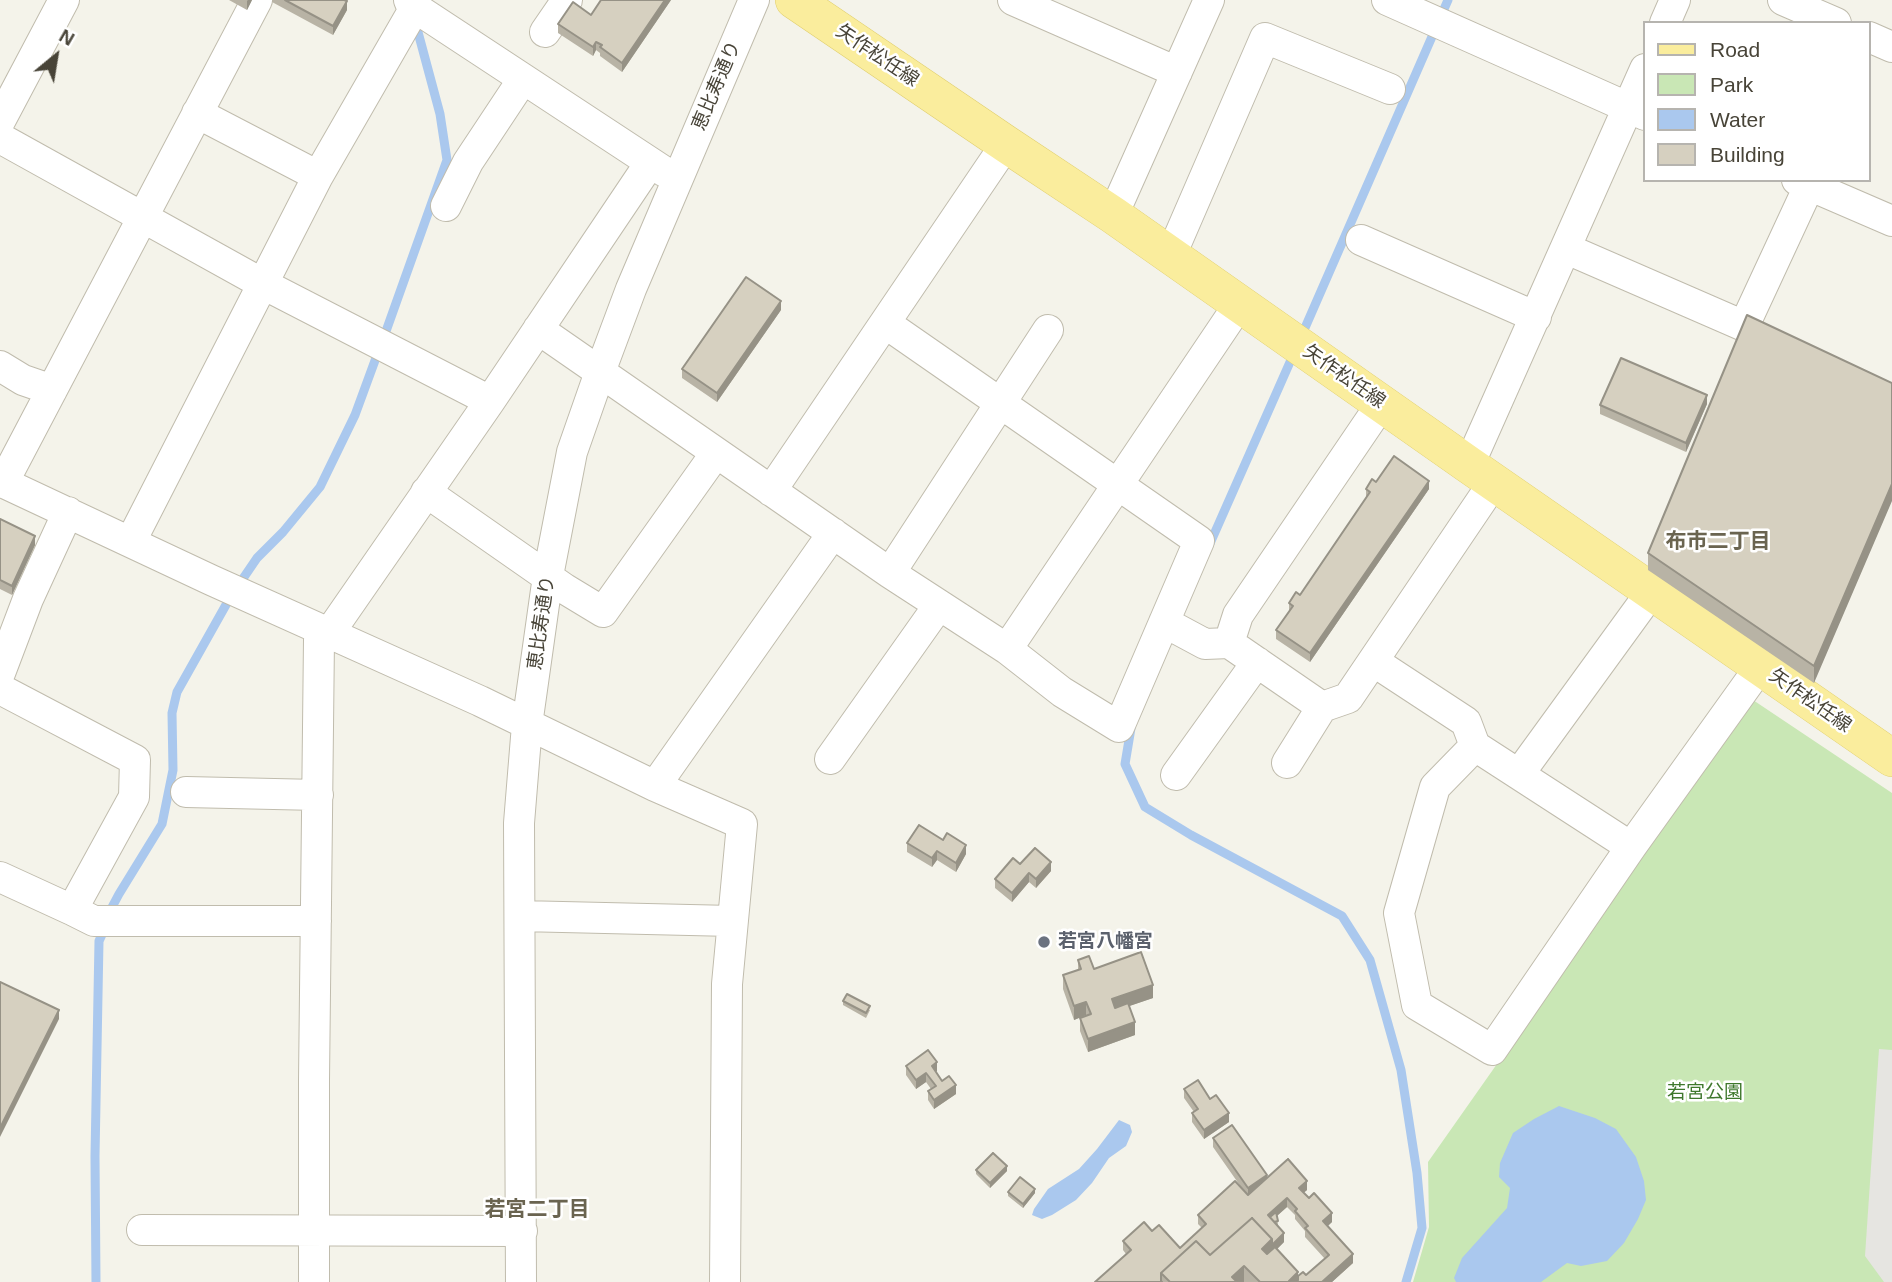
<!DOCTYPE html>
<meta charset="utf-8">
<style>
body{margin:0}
#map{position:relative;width:1892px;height:1282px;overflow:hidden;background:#f4f3ea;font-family:Helvetica,sans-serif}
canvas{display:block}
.legend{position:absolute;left:1643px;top:21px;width:228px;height:161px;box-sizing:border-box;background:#fff;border:2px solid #b6b4af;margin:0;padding:9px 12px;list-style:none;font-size:21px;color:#484438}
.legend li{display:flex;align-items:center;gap:14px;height:35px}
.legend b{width:35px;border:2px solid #b6b4af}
.north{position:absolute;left:21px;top:21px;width:70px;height:70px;-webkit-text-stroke:5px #fff;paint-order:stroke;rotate:30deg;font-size:19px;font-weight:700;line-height:28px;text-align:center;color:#484438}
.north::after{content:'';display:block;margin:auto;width:24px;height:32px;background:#484438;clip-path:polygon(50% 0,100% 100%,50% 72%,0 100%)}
</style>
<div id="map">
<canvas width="1892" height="1282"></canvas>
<ul class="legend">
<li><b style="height:9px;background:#faed9d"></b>Road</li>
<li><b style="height:19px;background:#c9e7b5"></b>Park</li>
<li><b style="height:19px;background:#aac8ee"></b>Water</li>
<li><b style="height:19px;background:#d6d0c0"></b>Building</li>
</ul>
<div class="north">N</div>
</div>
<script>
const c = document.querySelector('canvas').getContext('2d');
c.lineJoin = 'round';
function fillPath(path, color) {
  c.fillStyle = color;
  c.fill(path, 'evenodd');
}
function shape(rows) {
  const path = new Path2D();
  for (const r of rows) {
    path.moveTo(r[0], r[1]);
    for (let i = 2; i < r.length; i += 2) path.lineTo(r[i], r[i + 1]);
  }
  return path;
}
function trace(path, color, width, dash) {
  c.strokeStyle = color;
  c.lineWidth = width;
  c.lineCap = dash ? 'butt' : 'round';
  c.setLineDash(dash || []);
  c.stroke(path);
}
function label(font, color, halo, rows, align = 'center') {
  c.font = font + ' Helvetica,"Noto Sans JP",sans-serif';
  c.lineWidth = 5;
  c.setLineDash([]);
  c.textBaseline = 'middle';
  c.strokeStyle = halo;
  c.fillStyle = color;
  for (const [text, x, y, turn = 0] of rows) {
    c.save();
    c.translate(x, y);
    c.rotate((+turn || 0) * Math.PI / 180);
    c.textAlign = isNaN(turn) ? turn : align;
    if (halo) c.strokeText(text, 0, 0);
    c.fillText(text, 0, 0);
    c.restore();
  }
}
fillPath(shape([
 [1753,700,1892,793,1892,1282,1413,1282,1429,1227,1428,1162]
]), '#c9e7b5');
fillPath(shape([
 [1879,1049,1892,1050,1892,1282,1884,1282,1865,1256]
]), '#e6e5e1');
fillPath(shape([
 [1559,1106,1595,1118,1616,1129,1636,1157,1644,1181,1646,1200,1638,1219,1624,1243,1607,1261,1581,1266,1567,1263,1541,1282,1456,1282,1454,1278,1462,1258,1507,1208,1510,1188,1499,1177,1500,1163,1513,1133,1534,1119],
 [1119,1120,1130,1125,1132,1132,1126,1146,1109,1158,1092,1183,1076,1200,1052,1215,1042,1219,1032,1215,1034,1209,1048,1189,1079,1169,1097,1149]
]), '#aac8ee');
trace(shape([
 [385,334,447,160,440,114,415,21],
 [1301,337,1448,0],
 [1208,548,1294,353],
 [242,580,257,558,283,532,320,487,355,415,377,355],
 [1131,728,1125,764,1145,807,1191,835,1342,916,1370,960,1401,1070,1417,1173,1422,1228,1406,1282],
 [111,909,119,894,162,824,173,770,172,713,177,692,227,603],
 [96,1282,95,1156,99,941,105,928]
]), '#aac8ee', 9);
const minor = shape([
 [409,0,411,5,665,172],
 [1013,0,1177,72],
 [1387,0,1645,115],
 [1783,0,1836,23],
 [1665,23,1675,0],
 [545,32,567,0],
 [1869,37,1892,47],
 [197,113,318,176],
 [0,121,64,0],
 [0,138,263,284,490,401],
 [1797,180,1892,221],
 [446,206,468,162,523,79],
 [1113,215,1209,0],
 [1361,240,1536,317],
 [1567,249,1744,326,1809,186],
 [1171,255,1265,38,1390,89],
 [538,329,890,573,1007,649,1062,692,1119,727,1199,541,885,323],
 [0,366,23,380,52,390],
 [1382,403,1238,615,1229,643,1322,707,1348,698,1494,482],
 [1469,465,1645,69],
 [0,481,211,580,480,701,655,786,742,824,727,984,725,1282],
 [3,483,257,0],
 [771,491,1006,144],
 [426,492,565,589,603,612,716,453],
 [131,541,318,176,413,11,411,5,416,0],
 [890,573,1048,330],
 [1164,622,1205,644,1229,643],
 [1007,649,1240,303],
 [1373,661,1466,722,1475,746],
 [0,673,28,599,68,512],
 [0,689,135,760,134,797,72,910,0,877],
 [830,759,939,605],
 [1287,763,1322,707],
 [1519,774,1652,591],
 [1176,775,1257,662],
 [655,786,833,533],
 [186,792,318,795],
 [1631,847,1475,746,1435,787,1399,913,1417,1005,1492,1050,1631,847,1760,667],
 [72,910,94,921,316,921],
 [520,916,732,921],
 [142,1230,522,1231],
 [314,1282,314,1080,319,639,330,632,490,401,650,163],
 [521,1282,519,823,527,725,548,576,572,452,600,372,631,289,754,0]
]);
const major = shape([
 [794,0,1006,144,1113,215,1469,465,1892,758]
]);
trace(minor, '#c0bcad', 32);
trace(major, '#dfcd6d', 38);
trace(minor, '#fff', 30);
trace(major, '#faed9d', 37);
fillPath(shape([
 [229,0,252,0,247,10],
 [272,0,344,0,347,10,333,35,272,2],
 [671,0,622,72,600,56,600,53,596,50,593,56,558,33,558,24,591,15],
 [781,310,717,402,682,378,682,369],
 [1892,383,1814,683,1648,570,1648,553],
 [1707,404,1686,452,1600,414,1600,405],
 [1376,482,1429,489,1310,662,1276,639,1276,630,1289,612,1289,603,1300,595,1366,498,1366,489],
 [0,519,35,545,12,595,0,589],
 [907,843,966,854,956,872,937,860,932,867,907,852],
 [1020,864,1051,871,1036,888,1029,882,1012,902,995,888,995,879],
 [1078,960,1153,998,1129,1006,1135,1035,1088,1052,1080,1031,1080,1018,1086,1015,1074,1020,1063,989,1063,975,1078,970],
 [843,1001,870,1010,866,1018,843,1005],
 [906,1066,937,1071,936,1072,942,1081,956,1094,934,1109,928,1100,928,1091,931,1089,926,1082,916,1089,906,1075],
 [1184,1089,1210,1099,1229,1122,1204,1139,1192,1122,1192,1113,1194,1112,1184,1098],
 [1213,1138,1267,1178,1307,1190,1303,1193,1332,1222,1328,1226,1353,1263,1332,1282,1095,1282,1126,1254,1123,1250,1123,1241,1152,1231,1180,1248,1202,1228,1198,1224,1198,1215,1241,1187,1213,1147],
 [1287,1207,1295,1215,1295,1219,1305,1231,1305,1237,1325,1259,1306,1275,1298,1276,1277,1249,1284,1242,1277,1225,1278,1225,1277,1216],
 [976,1170,1007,1171,990,1188,976,1174],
 [1008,1192,1035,1193,1023,1208,1008,1196]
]), '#b8b3a5');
fillPath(shape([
 [248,0,252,0,247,10,247,1],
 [665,0,671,0,622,72,622,63],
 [347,1,347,10,333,35,333,26],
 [596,42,596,50,593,56,593,47],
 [781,301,781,310,717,402,717,393],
 [1707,395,1707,404,1686,452,1686,443],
 [1429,481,1429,489,1310,662,1310,653],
 [1892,484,1892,501,1814,683,1814,666],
 [35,536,35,545,12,595,12,586],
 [966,845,966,854,956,872,956,863],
 [937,851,937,860,932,867,932,858],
 [1051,862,1051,871,1036,888,1036,879],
 [1029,873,1029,882,1012,902,1012,893],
 [1153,985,1153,998,1112,1012,1112,999],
 [1086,1002,1086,1015,1074,1020,1074,1006],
 [59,1010,59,1019,0,1137,0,1128],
 [1135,1022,1135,1035,1088,1052,1088,1039],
 [937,1062,937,1071,932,1075,932,1066],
 [926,1073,926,1082,916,1089,916,1080],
 [956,1085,956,1094,934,1109,934,1100],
 [1229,1113,1229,1122,1204,1139,1204,1130],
 [1007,1166,1007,1171,990,1188,990,1183],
 [1267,1175,1267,1184,1248,1197,1248,1188],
 [1307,1181,1307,1190,1299,1197,1299,1188],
 [1035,1189,1035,1193,1023,1208,1023,1204],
 [1287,1198,1287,1207,1270,1222,1268,1215],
 [1332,1213,1332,1222,1323,1230,1323,1221],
 [1284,1233,1284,1242,1272,1254,1262,1266,1262,1249,1272,1239],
 [1353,1254,1353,1263,1332,1282,1322,1282],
 [1244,1266,1244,1282,1232,1282,1232,1277],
 [1298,1272,1298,1282,1289,1282,1289,1281]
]), '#969286');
const building = shape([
 [285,0,344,0,347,1,333,26,285,0],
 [601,0,665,0,622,63,600,47,602,45,596,42,593,47,558,24,573,2,591,15,601,0],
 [746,277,781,301,717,393,682,369,746,277],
 [1747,315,1892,383,1892,484,1814,666,1648,553,1747,315],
 [1621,358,1707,395,1686,443,1600,405,1621,358],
 [1394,456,1429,481,1310,653,1276,630,1293,606,1289,603,1296,592,1300,595,1370,492,1366,489,1372,479,1376,482,1394,456],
 [0,519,35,536,12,586,0,580,0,519],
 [919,825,943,840,947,833,966,845,956,863,937,851,932,858,907,843,919,825],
 [1035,848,1051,862,1036,879,1029,873,1012,893,995,879,1013,858,1020,864,1035,848],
 [1141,952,1153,985,1112,999,1115,1008,1128,1003,1135,1022,1088,1039,1080,1018,1091,1014,1086,1002,1074,1006,1063,975,1081,969,1078,960,1089,956,1094,969,1141,952],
 [0,982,59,1010,0,1128,0,982],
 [847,994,870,1006,866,1013,843,1001,847,994],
 [928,1050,937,1062,932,1066,942,1081,949,1076,956,1085,934,1100,928,1091,936,1086,926,1073,916,1080,906,1066,928,1050],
 [1198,1080,1210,1099,1216,1095,1229,1113,1204,1130,1192,1113,1198,1109,1184,1089,1198,1080],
 [1232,1125,1267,1175,1248,1188,1213,1138,1232,1125],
 [993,1153,1007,1166,990,1183,976,1170,993,1153],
 [1288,1159,1307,1181,1299,1188,1309,1198,1314,1193,1332,1213,1323,1221,1353,1254,1322,1282,1297,1282,1298,1280,1298,1276,1303,1272,1306,1275,1329,1255,1305,1228,1308,1226,1295,1211,1297,1209,1287,1198,1268,1215,1284,1233,1272,1245,1272,1239,1252,1218,1210,1255,1196,1241,1161,1273,1161,1281,1162,1282,1095,1282,1131,1250,1123,1241,1144,1222,1152,1231,1159,1225,1180,1248,1206,1224,1198,1215,1235,1181,1248,1195,1288,1159],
 [1020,1177,1035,1189,1023,1204,1008,1192,1020,1177],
 [1276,1212,1278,1221,1274,1222,1270,1217,1276,1212],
 [1252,1218,1272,1239,1262,1249,1267,1254,1275,1247,1298,1272,1289,1281,1290,1282,1260,1282,1244,1266,1232,1277,1237,1282,1170,1282,1161,1273,1196,1241,1210,1255,1252,1218]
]);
fillPath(building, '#d6d0c0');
trace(building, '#969286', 2);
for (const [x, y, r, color] of [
 [1044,942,7,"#6b7280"]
]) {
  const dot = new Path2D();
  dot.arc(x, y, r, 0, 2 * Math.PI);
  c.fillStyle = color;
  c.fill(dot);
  trace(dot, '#fff', 2.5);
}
label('19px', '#484438', '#fff', [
 ["矢作松任線",877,56,34],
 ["恵比寿通り",717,86,-67],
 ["矢作松任線",1344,377,35],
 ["恵比寿通り",542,623,-82],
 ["矢作松任線",1810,701,35]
]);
label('bold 19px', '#5b616d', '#fff', [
 ["若宮八幡宮",1058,942]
], 'left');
label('19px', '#3f782d', '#fff', [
 ["若宮公園",1705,1093]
]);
label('bold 21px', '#6a6450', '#fff', [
 ["布市二丁目",1718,542],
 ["若宮二丁目",537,1210]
]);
</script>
